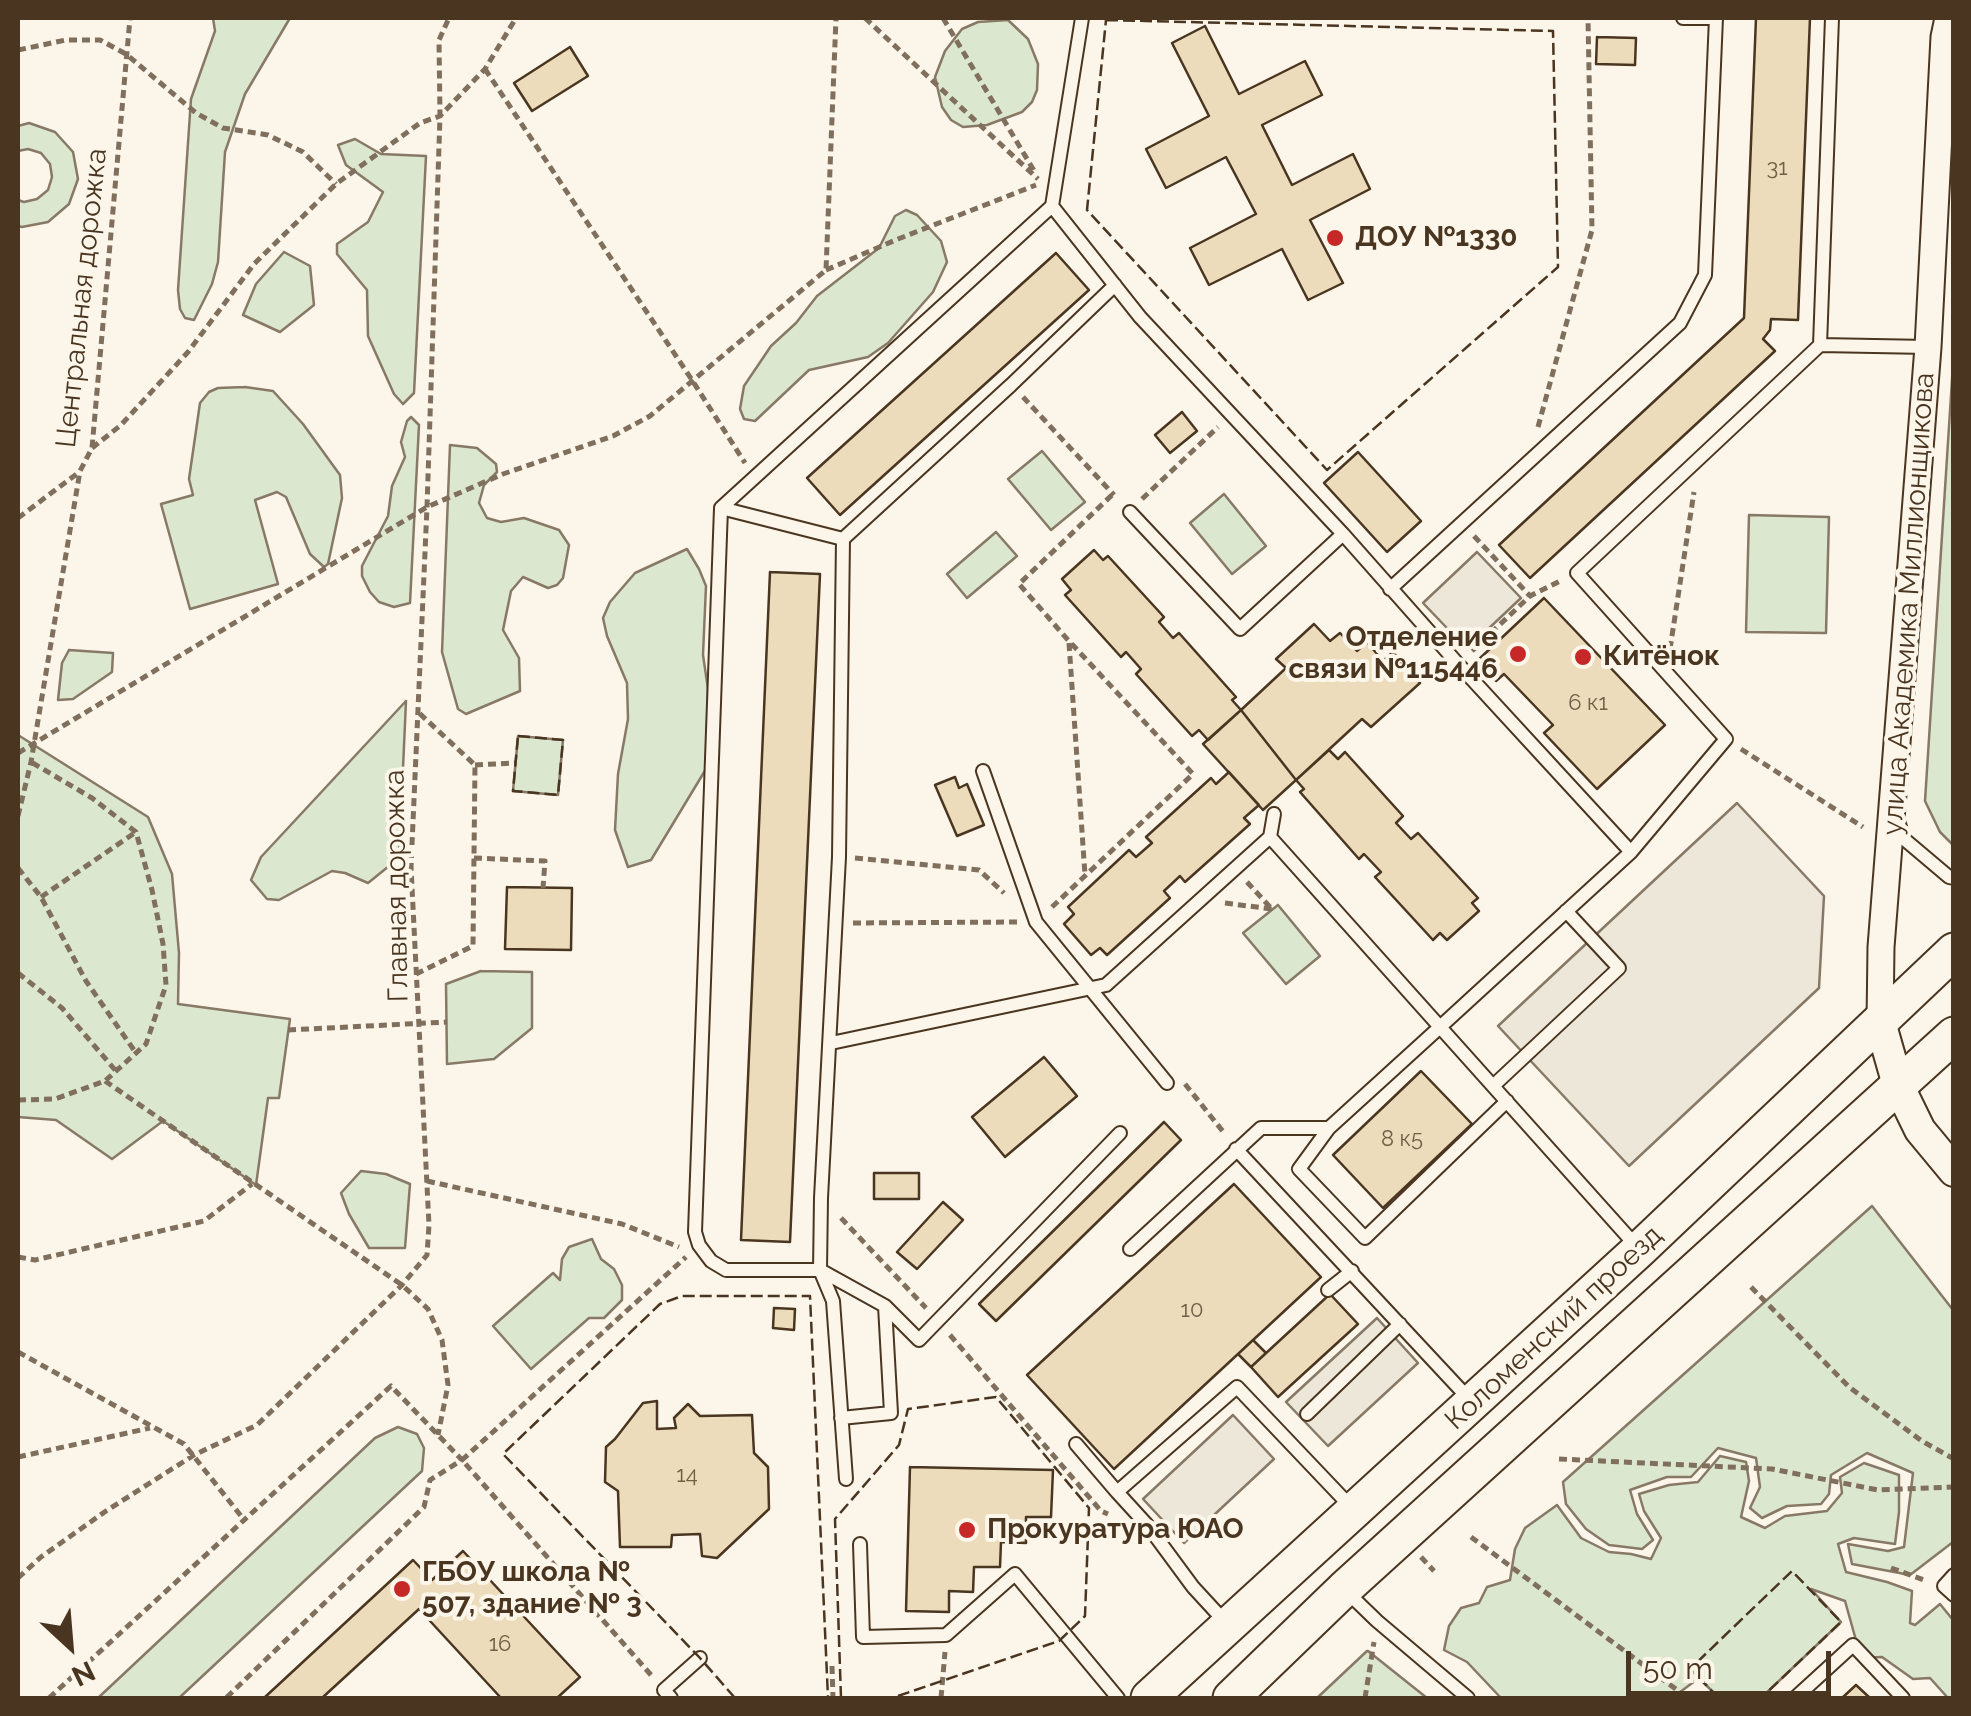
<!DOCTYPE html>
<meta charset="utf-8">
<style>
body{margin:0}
#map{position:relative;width:1971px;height:1716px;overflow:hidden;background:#fbf6e9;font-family:Raleway,sans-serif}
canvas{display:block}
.frame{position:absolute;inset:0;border:20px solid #4a3520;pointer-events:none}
.north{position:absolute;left:20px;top:1596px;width:100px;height:100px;-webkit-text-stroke:8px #fbf6e9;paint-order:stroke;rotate:154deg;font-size:28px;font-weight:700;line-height:40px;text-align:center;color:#4a3520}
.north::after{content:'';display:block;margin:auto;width:35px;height:45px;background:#4a3520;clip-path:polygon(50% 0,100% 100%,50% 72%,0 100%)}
.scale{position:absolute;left:1626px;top:1651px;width:205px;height:45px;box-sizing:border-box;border:5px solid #4a3520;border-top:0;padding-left:12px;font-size:30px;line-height:35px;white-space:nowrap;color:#4a3520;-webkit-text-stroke:8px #fbf6e9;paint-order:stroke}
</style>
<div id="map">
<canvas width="1971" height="1716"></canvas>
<div class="frame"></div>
<div class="north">N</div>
<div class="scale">50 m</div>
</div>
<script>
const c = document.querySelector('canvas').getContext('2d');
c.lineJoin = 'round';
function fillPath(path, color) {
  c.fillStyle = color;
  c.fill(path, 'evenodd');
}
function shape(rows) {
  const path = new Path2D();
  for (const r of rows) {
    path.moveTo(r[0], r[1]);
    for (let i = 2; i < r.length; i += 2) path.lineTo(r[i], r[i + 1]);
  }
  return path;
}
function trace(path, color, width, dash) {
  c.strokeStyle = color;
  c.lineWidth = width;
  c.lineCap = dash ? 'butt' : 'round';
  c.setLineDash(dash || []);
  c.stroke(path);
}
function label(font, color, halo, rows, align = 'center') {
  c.font = font + ' Raleway,sans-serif';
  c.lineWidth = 8;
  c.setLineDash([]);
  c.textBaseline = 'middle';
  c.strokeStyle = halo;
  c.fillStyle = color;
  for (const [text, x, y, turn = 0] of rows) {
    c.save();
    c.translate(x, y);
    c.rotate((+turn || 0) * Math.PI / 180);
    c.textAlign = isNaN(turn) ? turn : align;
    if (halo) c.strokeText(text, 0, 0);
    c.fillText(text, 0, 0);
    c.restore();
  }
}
const green = shape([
 [213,18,290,18,245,94,225,152,218,262,212,284,194,320,185,318,180,309,178,290,191,99,215,31,213,18],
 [1008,20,1028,39,1038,64,1037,90,1032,102,1022,112,987,125,963,127,951,120,942,107,935,77,945,51,962,29,978,22,1008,20],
 [29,123,55,132,73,152,78,179,69,204,48,222,22,227,18,226,18,200,24,202,37,199,48,190,52,177,50,164,41,153,28,149,18,151,18,126,29,123],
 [355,139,381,154,426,156,414,393,403,404,394,394,368,336,367,290,337,254,337,244,368,222,383,192,346,165,338,145,355,139],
 [906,210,917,215,941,241,947,262,933,292,888,343,868,357,809,370,755,421,744,419,740,409,744,386,771,346,796,323,817,296,879,248,895,216,906,210],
 [284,252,310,266,314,305,280,332,243,315,256,284,284,252],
 [1953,364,1953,845,1940,832,1925,801,1953,364],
 [245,387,273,391,303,424,340,475,342,498,328,564,324,567,310,554,286,497,277,492,255,500,278,584,190,609,161,504,193,495,189,479,200,403,209,392,218,388,245,387],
 [411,417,419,425,410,603,394,607,379,602,370,592,362,576,362,566,388,516,392,486,405,457,401,442,407,421,411,417],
 [450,445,477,448,496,464,497,472,484,485,479,503,487,518,501,522,524,518,559,530,569,545,563,578,557,585,548,588,523,577,511,591,503,630,519,658,520,691,466,714,458,709,442,652,450,445],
 [1042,451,1085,502,1051,530,1008,479,1042,451],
 [1224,494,1266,546,1232,574,1190,523,1224,494],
 [1749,515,1829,517,1826,633,1746,632,1749,515],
 [996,532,1017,556,967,598,947,574,996,532],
 [687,549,699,569,706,586,703,655,708,689,706,769,651,860,628,867,615,830,618,774,628,719,627,683,607,636,603,618,610,602,635,573,687,549],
 [69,650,113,653,112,672,73,699,58,700,62,663,69,650],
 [406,701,399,858,368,883,345,873,332,871,279,900,267,899,251,880,261,857,406,701],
 [18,735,148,817,172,874,179,953,178,1004,290,1019,279,1098,268,1098,256,1185,163,1121,112,1159,56,1120,18,1117,18,735],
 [518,736,563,740,558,795,513,791,518,736],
 [1278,905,1320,956,1286,984,1243,933,1278,905],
 [481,971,532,972,532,1028,494,1059,447,1064,446,984,481,971],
 [361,1171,386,1174,410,1184,405,1248,369,1248,349,1214,341,1193,361,1171],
 [1872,1206,1953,1310,1953,1542,1910,1575,1852,1564,1848,1544,1888,1551,1904,1547,1913,1473,1867,1453,1831,1475,1829,1494,1821,1504,1787,1506,1762,1518,1750,1508,1760,1487,1756,1458,1718,1448,1691,1477,1667,1477,1630,1490,1637,1514,1653,1540,1642,1549,1609,1545,1586,1529,1566,1504,1563,1482,1872,1206],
 [592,1239,601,1259,614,1269,622,1285,622,1300,604,1318,589,1318,531,1369,493,1326,553,1273,560,1280,562,1259,569,1247,592,1239],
 [398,1427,417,1434,424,1448,422,1471,179,1698,98,1698,375,1438,398,1427],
 [1720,1456,1746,1462,1749,1481,1741,1517,1765,1528,1785,1516,1827,1511,1842,1493,1840,1477,1864,1463,1899,1475,1899,1512,1895,1544,1854,1538,1838,1544,1846,1572,1887,1582,1912,1591,1910,1623,1915,1625,1940,1604,1953,1620,1953,1698,1948,1698,1930,1678,1913,1679,1882,1657,1861,1658,1845,1601,1811,1589,1841,1622,1761,1698,1719,1698,1699,1678,1672,1698,1501,1698,1467,1662,1444,1650,1449,1626,1461,1608,1479,1603,1487,1587,1510,1580,1515,1549,1525,1528,1557,1505,1581,1538,1609,1552,1631,1554,1651,1559,1661,1538,1644,1511,1639,1494,1669,1485,1698,1482,1720,1456],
 [1367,1651,1368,1651,1427,1698,1317,1698,1367,1651]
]);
fillPath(green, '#dce7d0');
trace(green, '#887966', 2.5);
const parking = shape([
 [1477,552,1521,598,1467,649,1423,603,1477,552],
 [1737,803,1824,896,1819,988,1629,1166,1498,1026,1737,803],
 [1377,1318,1418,1363,1328,1446,1286,1402,1377,1318],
 [1233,1415,1274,1459,1184,1543,1143,1499,1233,1415]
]);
fillPath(parking, '#ede7d9');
trace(parking, '#887966', 2.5);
const building = shape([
 [1756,18,1810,18,1798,320,1771,319,1770,330,1763,339,1775,351,1530,578,1499,545,1744,318,1756,18],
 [1205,26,1239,94,1305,61,1322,95,1262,125,1292,185,1353,154,1370,189,1310,220,1343,283,1308,300,1282,249,1209,285,1190,248,1256,214,1226,157,1166,188,1146,149,1209,116,1172,43,1205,26],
 [1597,37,1636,38,1635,65,1596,64,1597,37],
 [570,47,588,76,532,111,514,83,570,47],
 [1056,253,1089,290,840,515,807,478,1056,253],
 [1182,412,1197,431,1170,453,1155,435,1182,412],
 [1358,452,1421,521,1387,552,1324,483,1358,452],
 [1094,550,1103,560,1108,556,1164,617,1159,622,1173,638,1179,633,1236,697,1232,700,1241,710,1208,740,1199,730,1192,736,1136,674,1141,669,1126,652,1121,657,1065,595,1071,590,1062,579,1094,550],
 [770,572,820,574,790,1242,741,1240,770,572],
 [1544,598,1665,725,1597,789,1544,733,1553,725,1504,674,1496,681,1477,661,1544,598],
 [1314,624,1330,641,1340,633,1357,651,1367,642,1383,661,1393,652,1420,683,1371,727,1362,719,1296,780,1241,710,1286,668,1276,659,1314,624],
 [1241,710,1296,780,1263,810,1203,744,1241,710],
 [1329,750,1338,759,1345,752,1403,816,1396,823,1411,839,1418,833,1478,898,1472,903,1479,911,1447,940,1440,933,1433,940,1375,877,1381,872,1364,854,1359,859,1300,792,1304,789,1296,780,1329,750],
 [1229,772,1259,805,1244,818,1250,824,1185,882,1180,876,1164,891,1170,898,1107,955,1100,948,1091,955,1064,924,1074,914,1068,907,1129,850,1136,857,1152,843,1146,837,1211,778,1216,784,1229,772],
 [955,777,959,788,967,784,984,825,957,836,935,785,955,777],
 [507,887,572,888,571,950,505,949,507,887],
 [1044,1057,1077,1096,1005,1157,972,1117,1044,1057],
 [1421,1071,1472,1124,1383,1208,1333,1155,1421,1071],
 [1164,1122,1181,1140,996,1321,979,1304,1164,1122],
 [874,1173,919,1173,919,1199,874,1199,874,1173],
 [1234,1184,1321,1277,1114,1469,1027,1375,1234,1184],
 [943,1202,963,1220,917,1269,897,1252,943,1202],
 [1330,1294,1358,1324,1278,1397,1251,1367,1330,1294],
 [774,1308,795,1309,794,1330,773,1328,774,1308],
 [1253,1340,1266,1353,1251,1367,1238,1354,1253,1340],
 [657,1401,657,1429,676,1428,674,1418,688,1404,700,1416,752,1415,754,1453,768,1467,769,1509,717,1558,702,1556,700,1534,672,1535,671,1547,620,1547,618,1491,605,1482,606,1447,615,1439,643,1403,657,1401],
 [910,1467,1053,1470,1051,1517,1026,1517,1026,1543,1001,1542,1000,1567,974,1567,973,1592,949,1591,949,1612,906,1611,910,1467],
 [463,1551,580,1677,557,1698,501,1698,419,1609,322,1698,264,1698,413,1560,432,1580,463,1551],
 [1856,1685,1870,1698,1842,1698,1856,1685]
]);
fillPath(building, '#ecdcbc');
trace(building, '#4a3520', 2.5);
const service = shape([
 [1082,18,1052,206,721,508,695,1232,699,1245,711,1261,726,1270,820,1270,885,1306,919,1340,1120,1133],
 [1683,18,1716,18],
 [1052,206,1140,317,1343,534,1458,664,1631,852],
 [1820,345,1832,18],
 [721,508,843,539],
 [1130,512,1240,629,1343,534],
 [1390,589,1680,323,1705,275,1716,18],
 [983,771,1036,922,1167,1083],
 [1898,821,1904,839,1949,877,1954,878],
 [1270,837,1274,814],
 [831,1043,1106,985,1270,837,1440,1027,1329,1128,1299,1169,1365,1238,1507,1101],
 [1493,1086,1619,968,1566,911],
 [1236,1149,1471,1401],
 [1638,1248,1440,1027,1631,852,1726,739,1577,573,1820,345,1928,347],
 [1130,1249,1261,1128,1329,1128],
 [1328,1290,1352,1271],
 [1307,1414,1400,1324],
 [841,1418,891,1413,885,1306],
 [1076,1444,1117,1492],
 [846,1479,833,1301,820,1270,821,1198,839,857,843,539,1011,385,1115,285],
 [860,1544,863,1637,946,1635,1015,1574,1118,1698],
 [1954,1575,1944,1586,1954,1595],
 [1346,1591,1377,1621,1468,1698],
 [1228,1625,1193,1587,1148,1526,1117,1492,1237,1387,1352,1508],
 [671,1698,664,1690,700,1658],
 [1795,1698,1853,1645,1903,1698]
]);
const minor = shape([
 [1880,1022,1881,947,1928,347,1944,37,1948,18]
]);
const tertiary = shape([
 [1880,1022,1898,1085,1920,1130,1954,1171]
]);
const secondary = shape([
 [1149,1698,1640,1249,1954,951],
 [1231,1698,1344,1589,1954,1035]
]);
trace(service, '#4a3520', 16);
trace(minor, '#4a3520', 29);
trace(tertiary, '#4a3520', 34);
trace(secondary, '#4a3520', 39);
trace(shape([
 [865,18,1038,179],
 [943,18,1036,174],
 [18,50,66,40,100,40,126,54,196,113,223,128,268,135,303,152,336,184],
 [485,69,692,380,745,463],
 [826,270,898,239,1036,185],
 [1023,397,1114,495],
 [1538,427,1592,230,1588,18],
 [92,448,121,425,188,352,254,264,336,184,420,123,440,116,485,69,516,18],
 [1142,499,1218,427],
 [18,518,78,473],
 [1474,536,1530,596],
 [1069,643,1085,875],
 [1670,649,1694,492],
 [1472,651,1530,596,1560,581],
 [1741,749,1863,827],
 [18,753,427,507,503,474,613,436,650,416,826,270,836,18],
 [475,765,515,763],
 [18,816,31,762,80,471,92,448,130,18],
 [474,858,545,861,543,888],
 [855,858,979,870,1004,893],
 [18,868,41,897,86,981,136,1053],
 [1247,882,1270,907],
 [41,897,136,832],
 [1225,903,1272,909],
 [1052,907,1193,774,1068,640,1019,584,1113,494],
 [853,923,1017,922],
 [18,973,62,1008,116,1071],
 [416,974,473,946,475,765,418,712],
 [288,1030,447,1022],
 [105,1081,402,1285,428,1309,442,1340,448,1385,438,1435],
 [1185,1084,1225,1134],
 [18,1100,55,1099,105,1081,146,1044,166,985,163,944,152,890,136,832,92,798,31,762],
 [427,1181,622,1224,679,1247],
 [841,1218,926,1308],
 [18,1257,35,1260,204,1221,252,1184],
 [1751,1287,1849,1387,1922,1441,1954,1459],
 [950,1335,1101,1511,1108,1514],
 [18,1352,184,1444,245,1521],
 [18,1457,150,1428],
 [1559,1459,1772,1469,1878,1490,1954,1487],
 [1471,1537,1688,1698],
 [1421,1557,1434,1571],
 [1891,1568,1927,1581],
 [18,1578,41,1557,106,1511,194,1455,257,1425,402,1285,427,1255,429,1225,411,867,427,507,440,116,439,40,449,18],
 [832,1666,833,1698],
 [651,1675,462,1460,686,1257],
 [49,1698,391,1386,462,1460,430,1480,424,1507,226,1698],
 [941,1698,945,1652],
 [1365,1698,1374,1642]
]), '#7f6f5c', 5, [8, 5]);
trace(service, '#fbf6e9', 12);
trace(minor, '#fbf6e9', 25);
trace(tertiary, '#fbf6e9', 30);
trace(secondary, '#fbf6e9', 35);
trace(shape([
 [1106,20,1553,31,1558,267,1327,470,1087,210,1106,20],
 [518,736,563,740,558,795,513,791,518,736],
 [735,1698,700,1658,503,1454,660,1304,682,1296,810,1296,828,1698],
 [841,1698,835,1519,899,1445,908,1409,996,1397,1089,1508,1085,1616,1059,1641,892,1698],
 [1719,1698,1690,1669,1792,1571,1841,1622,1761,1698]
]), '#4a3520', 2.5, [12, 5]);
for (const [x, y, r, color] of [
 [1335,238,10,"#c62828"],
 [1518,654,10,"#c62828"],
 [1583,657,10,"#c62828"],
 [967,1530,10,"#c62828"],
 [402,1589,10,"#c62828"]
]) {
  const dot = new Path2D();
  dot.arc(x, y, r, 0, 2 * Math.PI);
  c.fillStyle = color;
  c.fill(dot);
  trace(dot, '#fbf6e9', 4);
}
label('22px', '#725f47', null, [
 ["31",1777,168],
 ["6 к1",1588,703],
 ["8 к5",1402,1139],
 ["10",1192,1310],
 ["14",687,1475],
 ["16",500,1644]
]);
label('bold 28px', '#4a3520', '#fbf6e9', [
 ["ДОУ №1330",1355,238],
 ["Отделение",1498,638,"right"],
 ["связи №115446",1498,670,"right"],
 ["Китёнок",1603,657],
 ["Прокуратура ЮАО",987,1530],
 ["ГБОУ школа №",422,1573],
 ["507, здание № 3",422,1605]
], 'left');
label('28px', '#4a3520', '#fbf6e9', [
 ["Центральная дорожка",82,298,-84],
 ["улица Академика Миллионщикова",1909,604,-86],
 ["Главная дорожка",397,886,-91],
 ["Коломенский проезд",1554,1328,-43]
]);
</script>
